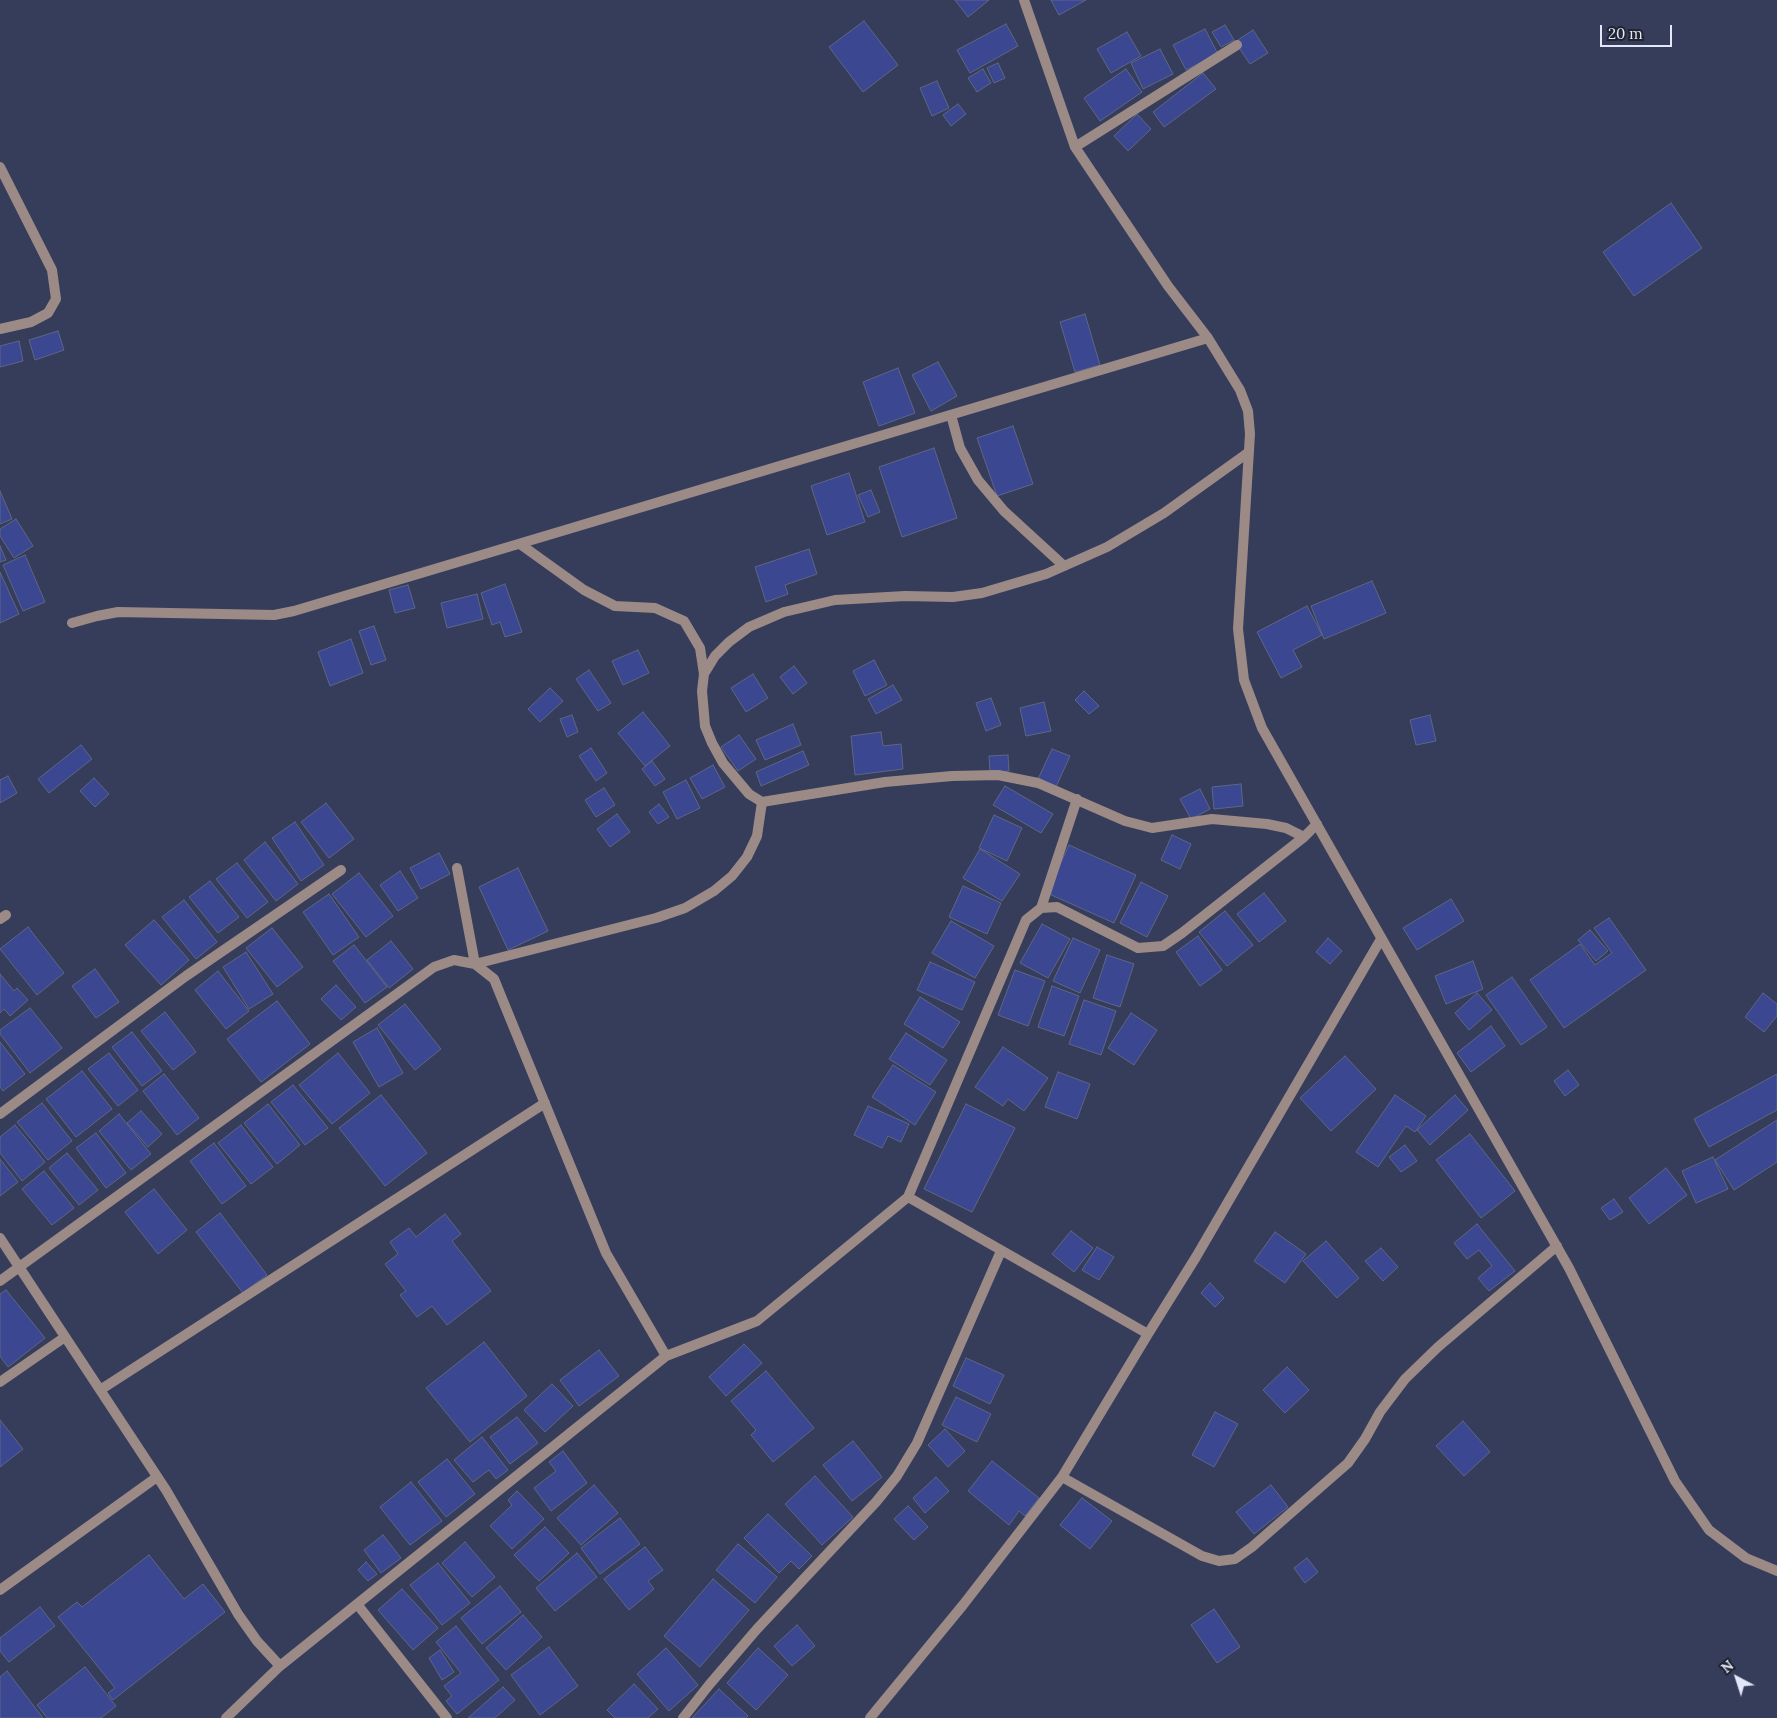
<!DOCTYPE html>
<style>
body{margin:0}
#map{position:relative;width:1777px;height:1718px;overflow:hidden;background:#363d5a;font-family:Lora,serif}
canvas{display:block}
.north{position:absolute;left:1712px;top:1653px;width:50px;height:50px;-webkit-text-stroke:4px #212532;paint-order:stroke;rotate:320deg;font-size:14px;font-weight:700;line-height:20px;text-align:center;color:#e2e7f9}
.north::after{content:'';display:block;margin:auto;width:18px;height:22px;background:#e2e7f9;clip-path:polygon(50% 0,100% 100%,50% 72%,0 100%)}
.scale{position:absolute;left:1600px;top:25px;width:72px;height:22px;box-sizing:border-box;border:2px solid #e2e7f9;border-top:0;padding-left:6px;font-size:15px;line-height:18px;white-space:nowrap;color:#e2e7f9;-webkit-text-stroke:4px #212532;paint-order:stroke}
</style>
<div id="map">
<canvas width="1777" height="1718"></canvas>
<div class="north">N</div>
<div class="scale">20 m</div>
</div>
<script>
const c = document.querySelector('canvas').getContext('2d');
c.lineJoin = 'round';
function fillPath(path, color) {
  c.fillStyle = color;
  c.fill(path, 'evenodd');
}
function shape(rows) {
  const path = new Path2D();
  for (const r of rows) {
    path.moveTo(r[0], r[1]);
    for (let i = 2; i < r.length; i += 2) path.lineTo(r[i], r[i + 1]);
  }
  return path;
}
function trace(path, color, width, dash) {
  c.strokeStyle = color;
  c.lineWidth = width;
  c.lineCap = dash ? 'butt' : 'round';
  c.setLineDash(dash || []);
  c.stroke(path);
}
const building = shape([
 [955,0,989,0,968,17,955,0],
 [1051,0,1086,0,1059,15,1051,0],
 [864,21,898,65,863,92,829,47,864,21],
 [1006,24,1018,46,970,73,957,50,1006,24],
 [1225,25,1234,40,1221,47,1212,32,1225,25],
 [1205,29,1218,54,1186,70,1173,45,1205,29],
 [1253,30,1268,53,1250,64,1235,42,1253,30],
 [1127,32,1141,56,1111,73,1097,49,1127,32],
 [1160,49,1173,74,1143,89,1131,63,1160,49],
 [998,63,1005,78,994,83,987,68,998,63],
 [983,69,991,83,977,92,968,78,983,69],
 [1126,69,1142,92,1100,121,1084,98,1126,69],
 [1203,73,1216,89,1164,127,1153,112,1203,73],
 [937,81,949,108,932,116,920,88,937,81],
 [958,104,966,114,951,126,943,115,958,104],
 [1137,114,1151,129,1128,151,1114,136,1137,114],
 [1671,203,1702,248,1634,296,1603,252,1671,203],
 [1085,314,1100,365,1075,372,1060,322,1085,314],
 [58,331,64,350,35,360,29,340,58,331],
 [19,341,23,361,0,367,0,346,19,341],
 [938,362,957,396,931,411,912,375,938,362],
 [898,368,915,413,879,426,863,382,898,368],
 [1013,426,1033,484,997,496,977,438,1013,426],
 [934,448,957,518,902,537,879,467,934,448],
 [849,473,865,522,827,535,811,486,849,473],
 [871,490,880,512,868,517,858,495,871,490],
 [0,491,12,519,0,524,0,491],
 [16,519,33,546,14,558,0,536,0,529,16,519],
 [0,546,6,560,0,562,0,546],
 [809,549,817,574,785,585,788,594,766,602,755,567,809,549],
 [25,555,45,602,23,611,3,565,25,555],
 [0,572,19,614,0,623,0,572],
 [1372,581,1386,613,1324,639,1311,606,1372,581],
 [505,584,522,632,505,637,500,622,492,625,481,593,505,584],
 [408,585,415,608,395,613,389,590,408,585],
 [477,594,483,619,447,628,441,603,477,594],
 [1307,606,1322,635,1293,650,1302,667,1281,678,1257,632,1307,606],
 [374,626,386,660,371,665,359,631,374,626],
 [351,639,363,673,330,686,318,652,351,639],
 [638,650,649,673,623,685,612,661,638,650],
 [874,660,887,685,865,696,853,671,874,660],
 [794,666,807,683,793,694,780,677,794,666],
 [589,670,611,703,598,711,576,679,589,670],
 [753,674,768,698,746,712,731,688,753,674],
 [893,685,902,700,876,714,868,699,893,685],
 [550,688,563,701,540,722,528,709,550,688],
 [1084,691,1099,706,1089,714,1075,700,1084,691],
 [991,698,1001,725,986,731,976,703,991,698],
 [1044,702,1051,731,1026,736,1020,708,1044,702],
 [643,712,670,746,645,766,618,733,643,712],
 [572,715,578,732,567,737,560,719,572,715],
 [1430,715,1436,741,1416,745,1410,720,1430,715],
 [793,724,801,745,765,760,756,740,793,724],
 [881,732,883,746,901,744,903,769,855,775,851,736,881,732],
 [739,735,756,759,738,771,721,747,739,735],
 [81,745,92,759,49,793,38,779,81,745],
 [591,748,607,773,596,781,579,756,591,748],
 [1052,749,1070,756,1056,787,1038,779,1052,749],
 [803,751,809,765,761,786,756,772,803,751],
 [1008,755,1009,771,990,773,989,756,1008,755],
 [652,761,665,779,655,786,642,769,652,761],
 [713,765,725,787,702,799,690,778,713,765],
 [8,776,17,793,0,803,0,780,8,776],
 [94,778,109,794,95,807,80,791,94,778],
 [686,780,700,808,677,819,663,792,686,780],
 [1241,784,1243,806,1214,809,1212,787,1241,784],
 [1005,786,1053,814,1041,833,993,805,1005,786],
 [604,788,615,805,596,817,585,800,604,788],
 [1200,789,1210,809,1191,819,1180,799,1200,789],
 [326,803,354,839,329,858,301,822,326,803],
 [659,804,669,817,658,824,649,812,659,804],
 [617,814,630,832,610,847,597,829,617,814],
 [994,815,1022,828,1007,861,979,848,994,815],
 [295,822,324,865,301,881,272,838,295,822],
 [1172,835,1191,844,1180,869,1161,860,1172,835],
 [265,842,298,884,276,901,244,860,265,842],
 [1069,845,1136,875,1114,923,1047,893,1069,845],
 [980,849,1020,874,1002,901,963,878,980,849],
 [439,853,450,874,421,889,410,868,439,853],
 [237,863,268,902,247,918,216,879,237,863],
 [518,868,548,931,508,950,479,887,518,868],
 [400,871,418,898,398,911,380,885,400,871],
 [359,873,393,916,366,937,332,894,359,873],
 [210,881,239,917,218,933,189,897,210,881],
 [1141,882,1168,896,1147,937,1120,923,1141,882],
 [963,886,1001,903,987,934,949,917,963,886],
 [1264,893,1286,921,1259,942,1237,914,1264,893],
 [329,894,359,937,333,955,303,912,329,894],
 [1451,899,1464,921,1417,950,1403,928,1451,899],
 [184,900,217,942,196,959,162,917,184,900],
 [1225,911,1253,945,1227,966,1199,932,1225,911],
 [1609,918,1646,970,1564,1028,1530,980,1580,944,1595,965,1612,953,1594,928,1609,918],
 [154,920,189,960,161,985,125,945,154,920],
 [951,921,994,946,975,978,932,953,951,921],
 [1042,924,1070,939,1048,978,1020,963,1042,924],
 [28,927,64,973,37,995,0,949,28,927],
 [272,928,303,967,277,987,246,948,272,928],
 [1590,930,1608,951,1596,961,1578,940,1590,930],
 [1198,936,1222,970,1200,986,1176,952,1198,936],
 [1073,938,1100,950,1080,993,1053,981,1073,938],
 [1328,938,1342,951,1330,964,1316,952,1328,938],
 [391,941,413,969,389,988,367,960,391,941],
 [354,945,387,987,365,1003,333,961,354,945],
 [246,952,273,994,249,1009,223,967,246,952],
 [1107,955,1134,964,1120,1007,1093,998,1107,955],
 [1473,961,1483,989,1446,1004,1435,976,1473,961],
 [930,962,975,982,962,1010,917,990,930,962],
 [95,969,119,1002,96,1018,72,986,95,969],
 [1015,970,1045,981,1028,1026,998,1015,1015,970],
 [218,971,249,1011,226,1029,195,990,218,971],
 [0,974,14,991,17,988,28,1000,10,1016,4,1009,0,1013,0,974],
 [1512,977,1547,1027,1521,1045,1486,995,1512,977],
 [336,985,356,1007,341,1020,321,999,336,985],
 [1052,986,1079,996,1064,1036,1038,1027,1052,986],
 [1477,993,1492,1010,1469,1030,1455,1013,1477,993],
 [1763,993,1777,1004,1777,1016,1764,1032,1745,1017,1763,993],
 [920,997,960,1022,943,1048,904,1024,920,997],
 [1084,1000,1116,1011,1101,1055,1069,1044,1084,1000],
 [277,1001,310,1044,261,1082,227,1039,277,1001],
 [405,1004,441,1049,415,1070,378,1025,405,1004],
 [30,1008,62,1048,30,1073,0,1034,0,1030,30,1008],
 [165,1012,196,1052,173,1070,141,1031,165,1012],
 [1131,1013,1157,1030,1134,1065,1108,1048,1131,1013],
 [1491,1026,1505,1046,1471,1072,1457,1053,1491,1026],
 [377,1028,403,1073,379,1087,353,1042,377,1028],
 [132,1032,162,1071,142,1086,112,1047,132,1032],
 [906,1033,947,1060,930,1085,889,1059,906,1033],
 [0,1042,25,1074,3,1091,0,1087,0,1042],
 [1003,1047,1048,1078,1024,1111,1008,1099,1003,1106,975,1087,1003,1047],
 [109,1053,138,1090,118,1106,88,1069,109,1053],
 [338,1053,370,1093,332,1124,299,1085,338,1053],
 [1345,1056,1376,1089,1331,1131,1300,1098,1345,1056],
 [893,1065,936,1092,915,1125,872,1097,893,1065],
 [1568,1070,1579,1085,1565,1096,1554,1081,1568,1070],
 [82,1071,112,1109,76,1137,46,1099,82,1071],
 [1058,1072,1090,1084,1077,1119,1045,1107,1058,1072],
 [164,1074,199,1118,177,1135,143,1091,164,1074],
 [1777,1074,1777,1110,1709,1147,1694,1119,1777,1074],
 [293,1085,328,1128,305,1145,271,1102,293,1085],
 [381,1095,427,1153,385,1186,339,1128,381,1095],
 [1395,1095,1426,1116,1415,1132,1406,1126,1378,1167,1356,1152,1395,1095],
 [1455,1095,1468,1110,1430,1145,1417,1130,1455,1095],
 [42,1103,72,1141,48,1160,17,1122,42,1103],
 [268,1104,300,1145,277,1164,244,1123,268,1104],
 [966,1104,1015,1128,972,1212,924,1189,966,1104],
 [868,1106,909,1124,901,1142,888,1136,882,1148,854,1135,868,1106],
 [141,1111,162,1134,148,1147,127,1123,141,1111],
 [119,1114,151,1154,131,1170,99,1131,119,1114],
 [1777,1120,1777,1162,1734,1190,1715,1160,1777,1120],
 [15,1125,45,1162,22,1181,0,1153,0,1137,15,1125],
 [241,1125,273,1167,251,1184,218,1143,241,1125],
 [96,1133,126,1173,106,1188,76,1148,96,1133],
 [1470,1134,1515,1191,1481,1218,1436,1160,1470,1134],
 [214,1143,246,1186,222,1204,190,1161,214,1143],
 [1405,1145,1417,1161,1401,1172,1389,1157,1405,1145],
 [67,1153,98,1190,79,1205,49,1168,67,1153],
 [1713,1157,1728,1189,1696,1203,1682,1171,1713,1157],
 [0,1159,18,1182,0,1196,0,1159],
 [1666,1168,1687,1195,1649,1224,1629,1198,1666,1168],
 [44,1171,74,1208,52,1225,22,1189,44,1171],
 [154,1189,187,1230,158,1254,125,1212,154,1189],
 [1614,1199,1623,1212,1610,1220,1601,1208,1614,1199],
 [220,1213,267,1275,243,1293,196,1232,220,1213],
 [445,1214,461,1234,452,1241,491,1291,447,1325,432,1306,417,1317,400,1295,406,1291,385,1264,398,1254,390,1242,409,1228,416,1237,445,1214],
 [1477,1224,1515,1271,1489,1291,1478,1278,1492,1266,1479,1250,1467,1259,1454,1243,1477,1224],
 [1071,1231,1093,1248,1074,1272,1052,1254,1071,1231],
 [1275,1232,1306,1254,1285,1283,1254,1261,1275,1232],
 [1326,1241,1359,1278,1337,1298,1303,1261,1326,1241],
 [1097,1247,1114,1257,1099,1280,1082,1270,1097,1247],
 [1381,1248,1398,1267,1383,1281,1365,1261,1381,1248],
 [1210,1283,1224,1298,1215,1307,1201,1293,1210,1283],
 [6,1290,45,1338,8,1367,0,1356,0,1294,6,1290],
 [484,1342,527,1396,470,1442,426,1388,484,1342],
 [744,1344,762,1363,726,1396,709,1377,744,1344],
 [599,1350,619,1376,579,1406,560,1380,599,1350],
 [966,1358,1004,1375,990,1404,953,1386,966,1358],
 [1287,1367,1309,1390,1285,1413,1263,1390,1287,1367],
 [766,1371,814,1428,773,1462,751,1435,756,1430,731,1401,766,1371],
 [552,1384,573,1406,545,1432,524,1410,552,1384],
 [956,1397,991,1414,977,1442,942,1425,956,1397],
 [1215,1412,1238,1424,1214,1467,1192,1455,1215,1412],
 [517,1417,538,1443,510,1464,490,1437,517,1417],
 [0,1420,23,1449,0,1467,0,1420],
 [1463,1421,1490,1452,1464,1476,1436,1446,1463,1421],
 [945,1429,965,1451,948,1467,928,1445,945,1429],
 [482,1437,508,1470,496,1479,489,1470,473,1482,454,1460,482,1437],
 [853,1441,882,1477,852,1501,823,1465,853,1441],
 [563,1451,587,1483,551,1511,534,1488,556,1471,549,1462,563,1451],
 [447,1459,475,1494,446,1517,418,1482,447,1459],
 [992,1461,1039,1498,1025,1516,1019,1511,1009,1525,968,1491,992,1461],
 [815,1476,853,1517,822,1545,785,1504,815,1476],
 [936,1477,949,1491,925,1513,913,1498,936,1477],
 [411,1482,442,1521,410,1545,380,1507,411,1482],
 [594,1485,618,1513,581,1545,557,1518,594,1485],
 [1271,1485,1288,1507,1254,1534,1236,1512,1271,1485],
 [517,1491,544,1519,512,1549,490,1526,512,1505,508,1500,517,1491],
 [1082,1498,1112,1521,1090,1549,1060,1525,1082,1498],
 [908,1506,928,1527,914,1540,894,1519,908,1506],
 [768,1514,812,1556,799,1569,791,1561,779,1573,744,1538,768,1514],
 [620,1518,640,1544,600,1574,581,1548,620,1518],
 [545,1527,569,1553,539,1581,514,1555,545,1527],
 [383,1535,401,1558,381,1573,364,1550,383,1535],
 [465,1542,495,1577,472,1597,442,1563,465,1542],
 [738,1544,777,1577,755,1603,716,1570,738,1544],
 [645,1547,663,1570,648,1581,654,1589,629,1610,604,1579,645,1547],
 [577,1553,597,1577,555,1611,536,1588,577,1553],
 [149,1555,184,1599,203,1584,225,1612,113,1700,108,1693,115,1688,58,1617,77,1602,82,1607,149,1555],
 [1307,1558,1318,1572,1305,1583,1294,1568,1307,1558],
 [366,1562,377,1574,368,1581,358,1570,366,1562],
 [438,1563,470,1603,442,1625,410,1585,438,1563],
 [713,1579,749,1610,700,1667,664,1636,713,1579],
 [500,1586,521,1612,482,1644,461,1618,500,1586],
 [402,1589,438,1628,413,1650,378,1610,402,1589],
 [40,1607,55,1626,9,1662,0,1651,0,1638,40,1607],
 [1214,1609,1240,1647,1217,1663,1191,1625,1214,1609],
 [523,1615,542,1637,506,1670,486,1648,523,1615],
 [797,1625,815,1646,792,1666,774,1646,797,1625],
 [456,1626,499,1680,457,1714,446,1701,452,1696,444,1686,461,1673,436,1642,456,1626],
 [549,1647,578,1686,540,1715,511,1675,549,1647],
 [666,1648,698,1685,669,1711,637,1674,666,1648],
 [758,1648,788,1675,756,1710,727,1683,758,1648],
 [440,1650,454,1672,442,1680,429,1658,440,1650],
 [85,1667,116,1706,101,1718,47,1718,37,1705,85,1667],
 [7,1671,43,1718,0,1718,0,1677,7,1671],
 [634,1684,658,1709,648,1718,615,1718,607,1710,634,1684],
 [503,1687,515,1700,495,1718,468,1718,503,1687],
 [719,1689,748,1716,746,1718,692,1718,719,1689]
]);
fillPath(building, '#3b4791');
trace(building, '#5e6685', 1);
trace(shape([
 [1024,0,1075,147,1168,286,1208,338,1240,390,1248,411,1250,434,1238,629,1244,680,1262,728,1569,1268,1675,1481,1709,1530,1746,1558,1777,1571],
 [1075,147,1237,45],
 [0,167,52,270,56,299,48,313,31,322,0,329],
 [951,415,960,448,978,480,1004,511,1064,566],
 [1249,452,1164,513,1107,547,1046,574,982,593,953,597,905,596,835,600,784,612,749,627,729,642,715,656,704,674,702,691,705,726,712,743,723,763,749,794,762,802,885,782,952,776,998,775,1038,783,1125,821,1152,828,1212,819,1267,824,1286,828,1304,837],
 [520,544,584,590,615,606,655,608,684,621,700,648,704,674],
 [72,623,97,616,118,612,274,615,294,611,1208,338],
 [457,868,475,964,656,918,685,908,714,891,732,876,747,857,757,836,762,802],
 [1041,908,1077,799],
 [0,919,6,915],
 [0,1114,186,976,341,870],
 [908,1197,1148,1334],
 [0,1238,166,1490,238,1614,257,1641,280,1666],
 [0,1281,434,967,454,960,475,964,494,979,606,1253,666,1356],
 [0,1382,65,1337],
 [100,1390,545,1103],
 [1062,1477,1202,1556,1219,1561,1235,1559,1252,1547,1348,1463,1365,1439,1380,1412,1405,1379,1438,1347,1557,1246],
 [0,1590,157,1477],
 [357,1604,447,1718],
 [226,1718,280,1666,666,1356,757,1321,908,1197,1026,920,1041,908,1057,907,1138,948,1163,946,1182,933,1304,837,1317,824],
 [683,1718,709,1685,757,1629,876,1502,897,1476,917,1443,1001,1251],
 [870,1718,963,1605,1062,1477,1148,1334,1196,1257,1381,939]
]), '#9c8a86', 10);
</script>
